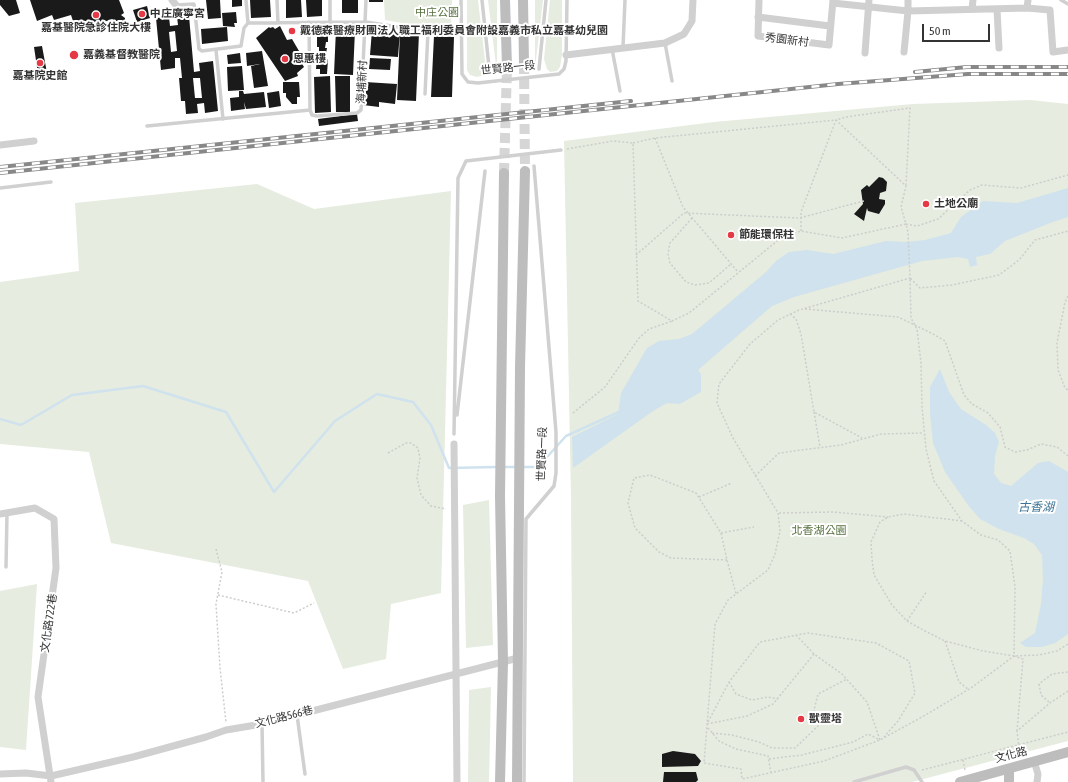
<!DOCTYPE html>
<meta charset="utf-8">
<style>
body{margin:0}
#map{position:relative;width:1068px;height:782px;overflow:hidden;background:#fff;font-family:"Asap Condensed",sans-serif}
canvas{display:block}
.scale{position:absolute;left:922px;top:24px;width:68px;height:18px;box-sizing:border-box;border:2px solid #333;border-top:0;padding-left:5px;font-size:12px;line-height:14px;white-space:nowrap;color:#333;-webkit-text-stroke:3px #fff;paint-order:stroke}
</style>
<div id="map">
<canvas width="1068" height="782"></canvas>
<div class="scale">50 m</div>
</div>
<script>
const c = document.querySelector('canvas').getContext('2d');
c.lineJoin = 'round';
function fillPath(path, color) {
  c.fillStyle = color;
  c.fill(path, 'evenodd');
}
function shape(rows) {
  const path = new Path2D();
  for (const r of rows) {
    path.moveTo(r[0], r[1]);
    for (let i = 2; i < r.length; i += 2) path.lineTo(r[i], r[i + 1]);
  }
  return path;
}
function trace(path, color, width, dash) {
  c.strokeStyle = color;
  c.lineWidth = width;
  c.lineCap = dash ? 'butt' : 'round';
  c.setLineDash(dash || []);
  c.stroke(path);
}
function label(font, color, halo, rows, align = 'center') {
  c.font = font + ' "Asap Condensed","Noto Sans TC",sans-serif';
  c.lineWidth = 4;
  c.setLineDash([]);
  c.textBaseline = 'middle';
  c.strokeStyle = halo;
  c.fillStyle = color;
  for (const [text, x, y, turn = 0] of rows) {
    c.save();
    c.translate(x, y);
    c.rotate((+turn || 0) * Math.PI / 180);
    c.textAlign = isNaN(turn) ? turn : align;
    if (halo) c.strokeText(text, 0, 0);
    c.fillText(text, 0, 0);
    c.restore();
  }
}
fillPath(shape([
 [384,0,452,0,451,27,414,25,385,20],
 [467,0,478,0,486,69,484,75,477,77,470,75,467,70],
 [488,0,497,0,497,73],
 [535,0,543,0,535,68],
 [550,0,562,0,562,55,560,67,557,71,550,72,547,69,544,59],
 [1030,100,1068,104,1068,741,912,782,573,782,571,497,564,141,714,122,913,104],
 [257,184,314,209,451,191,441,593,391,604,386,659,343,669,308,581,111,543,89,452,0,444,0,282,79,271,75,203],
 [489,500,493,645,466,648,463,505],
 [37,584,26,750,0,747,0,591],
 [491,687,489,782,468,782,469,690]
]), '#e6ecdf');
fillPath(shape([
 [1068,188,1068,217,1050,223,1005,241,990,254,976,257,977,265,970,267,968,259,958,257,922,261,794,297,772,306,698,370,701,374,701,392,680,404,667,403,653,411,573,468,572,437,618,414,621,393,647,348,659,341,679,339,692,334,766,272,776,261,789,252,807,250,833,254,886,241,906,242,925,240,951,233,961,217,983,201,1017,203],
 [940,369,949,392,961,409,986,425,995,433,999,442,995,456,994,474,1001,483,1011,486,1038,463,1049,461,1068,472,1068,634,1055,643,1042,647,1026,647,1020,643,1035,633,1041,604,1043,579,1042,555,1034,544,1024,538,999,529,980,519,968,505,945,472,933,443,930,414,930,387]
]), '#cfe2ee');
trace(shape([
 [0,419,21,425,72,395,143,386,226,412,274,492,335,421,377,394,413,402,431,425,449,468,497,467],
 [502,467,517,467],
 [522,467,538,467,566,436,621,411]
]), '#cfe2ee', 2.5);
fillPath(shape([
 [0,0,16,0,20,13,9,16,0,5],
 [30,0,119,0,124,13,121,15,125,18,125,21,116,21,112,19,83,30,76,30,71,15,54,20,52,15,37,21],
 [206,0,220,0,221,18,208,19],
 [232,0,242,0,242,6,232,7],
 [250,0,270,0,271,17,251,18],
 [286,0,301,0,302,17,286,18],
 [306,0,322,0,322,16,307,17],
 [342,0,358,0,358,13,342,13],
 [369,0,383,0,383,2,369,2],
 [147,6,150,18,137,22,133,10],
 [236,12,237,23,234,23,235,27,223,26,222,13],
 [189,16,194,72,200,71,199,63,213,61,218,111,205,113,204,103,197,104,198,113,186,114,185,101,181,101,179,78,182,78,180,58,175,58,175,68,161,70,156,18,169,17,170,26,178,25,177,17],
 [175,31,177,51,171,52,169,32],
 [193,78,200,78,202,98,195,98],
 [280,26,287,40,292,39,299,51,296,53,304,67,297,73,298,76,285,81,256,38,269,27,270,28,273,27,275,29],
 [227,27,228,41,202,44,201,29],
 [322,27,328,27,328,42,326,42,325,48,327,48,325,59,328,59,327,74,320,74,320,69,316,69,317,55,319,56,319,47,317,47,317,32,322,32],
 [336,29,355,30,353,75,334,74],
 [372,30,400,32,398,57,370,55],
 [400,33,419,33,416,101,397,100],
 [434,36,454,37,452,97,431,97],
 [42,46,47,73,38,74,34,47],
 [262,51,268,86,254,88,251,66,260,64,247,66,246,53],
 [240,53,241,63,228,64,227,55],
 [370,58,391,59,390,70,369,69],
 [242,66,244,90,228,91,227,67],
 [330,76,331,112,315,113,314,77],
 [335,76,350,76,350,112,336,112],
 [283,82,299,82,300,97,297,97,297,104,292,104,286,97,286,93,283,93],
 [365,82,381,83,380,88,381,83,397,84,395,104,379,102,379,107,363,105],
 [239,91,243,91,244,94,264,92,266,107,246,109,244,102,245,109,231,111,230,98,239,97],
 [279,91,281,106,269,108,267,93],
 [357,114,358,121,319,126,318,119],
 [879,177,883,178,887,182,886,191,880,193,879,199,885,200,885,204,879,214,868,211,867,208,864,221,854,214,863,204,861,190,867,185,869,187],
 [673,751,695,754,701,761,698,766,662,767,662,754],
 [664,772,696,772,698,780,696,782,663,782]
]), '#1a1a1a');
trace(shape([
 [524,64,525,171],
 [504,173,507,67]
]), '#d6d6d6', 10, [10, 5]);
trace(shape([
 [655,138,683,207,738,272],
 [633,143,655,138,836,120,906,186,901,207,906,224,917,226,938,219,970,190,982,185,1021,188,1068,175],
 [567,149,613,141,633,143,638,301,672,321,689,313,782,237,801,231,842,238,906,224,908,232,910,278,799,310,778,320,750,344,719,384,717,403,733,438,778,513,780,531,775,554,768,570,728,600,715,624,704,763,741,769,742,779,824,761,880,740,922,717,971,688,1014,656],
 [692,218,670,243,668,254,670,263,686,282,695,285,709,283,731,264],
 [801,231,801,212,836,120,846,117,910,108,906,185],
 [636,255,684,213,799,218,864,201],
 [1068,296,1065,302,1057,343,1058,370,1065,388,1068,390],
 [805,309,898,317,933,334,945,341,964,395,972,404,988,413,1000,427,1005,447,1015,452,1027,450,1041,444,1057,447,1068,456],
 [790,314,796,319,801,334,814,412,862,438],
 [814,412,820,447],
 [573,413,605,387,639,338,649,329,672,321],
 [388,453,406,443,411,443,418,448,420,458,417,478,421,495,431,506,446,509],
 [755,476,779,453,841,445,881,434,923,433],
 [699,497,732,483],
 [779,513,833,512,888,517],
 [962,521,904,514,888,517,880,522,871,542,872,559,874,575,892,605,907,621,925,631,945,641,983,651,1014,656,1039,655,1057,651,1068,644],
 [721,533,754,527],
 [216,549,222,572,216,604,220,668,226,722],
 [727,560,671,558,659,552,635,528,628,503,634,478,650,475,696,493,721,533,727,560,736,594],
 [218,595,294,613,314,603],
 [907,621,927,591],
 [796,635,814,654,842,674,867,702,880,740],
 [945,641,959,682,969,690],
 [729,682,736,694,752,700,768,697,778,699],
 [1049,702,1041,695,1039,684,1052,674,1068,672],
 [708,722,729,682,760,642,808,633,876,643,909,661,915,693,898,721,884,737],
 [707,724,747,716,773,704,814,654],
 [708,728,719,741,736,749,768,756,771,773],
 [1017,731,1023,659,1014,656,1015,587,1010,551,998,540,981,535,962,521,934,481,926,449,922,407,921,363,917,329,911,318,910,278,920,288,952,285,999,275,1019,260,1035,240,1068,231],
 [712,733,732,735,759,742,772,748,795,748,819,725,814,710,818,694,847,679],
 [1020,756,1017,731,1050,703,1068,691],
 [769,759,802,755,853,742,868,734,880,740],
 [963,760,965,770],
 [922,770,1068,732]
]), '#cdcdcd', 1.5, [2, 2]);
trace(shape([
 [246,0,248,23],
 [277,0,278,23],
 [330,0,330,22],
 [461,0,462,74,468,82,478,83,559,74,564,69,566,61,567,0],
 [482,0,489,67],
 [1061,0,1068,4],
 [176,5,194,4,199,49,202,51,241,46,244,28,248,23,366,22,404,28,461,33],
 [665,43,672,81],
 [623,47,625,0],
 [612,49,620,91],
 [216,50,223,119],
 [539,69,546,0],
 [425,94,428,31],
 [310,110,312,115,317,116,357,113,361,110,366,0],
 [147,126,310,110,309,22],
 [0,188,51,182],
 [457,415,485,171],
 [454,434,458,178,466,161,561,150],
 [6,567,7,513],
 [297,715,305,774],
 [262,724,263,782],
 [524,782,526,519,554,486,556,473,556,432,534,166],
 [854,782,906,767,914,770,922,782]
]), '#d0d0d0', 3.5);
trace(shape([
 [172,0,176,5],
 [759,0,758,36,829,45,833,0],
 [908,0,908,11,1027,8],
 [1028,0,1027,8,1050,10,1053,52,1068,50],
 [833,3,908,11,904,52],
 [972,9,973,0],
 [997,9,999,48],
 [758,17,830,26],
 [865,53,869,0],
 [566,55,665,43,684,34,692,21,693,0],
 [0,145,34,141],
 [454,444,457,782],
 [0,514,35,508,54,519,56,568,38,697,51,782],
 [1034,761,1038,774,1037,782],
 [0,774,26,773,51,776,133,757,206,737,226,730,262,724,518,658]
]), '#d0d0d0', 7);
trace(shape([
 [505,0,507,67],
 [523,0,524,64],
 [500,782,503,662,500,496,504,173],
 [517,782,520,367,525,171],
 [960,782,1068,752],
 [1009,782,1009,769]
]), '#bdbdbd', 10);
const rail = shape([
 [915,72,967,67,1068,67],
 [0,167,631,101],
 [0,173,838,84,968,74,1068,74]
]);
trace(rail, '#888', 4);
trace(rail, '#fff', 2.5, [8]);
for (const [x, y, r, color] of [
 [142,14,4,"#e63946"],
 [96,15,4,"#e63946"],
 [292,31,4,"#e63946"],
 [74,55,5,"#e63946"],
 [285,59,4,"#e63946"],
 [40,63,4,"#e63946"],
 [926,204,4,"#e63946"],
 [731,235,4,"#e63946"],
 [801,719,4,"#e63946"]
]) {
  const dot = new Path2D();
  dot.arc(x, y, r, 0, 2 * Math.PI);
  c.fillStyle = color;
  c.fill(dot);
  trace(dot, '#fff', 1.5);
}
label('11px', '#56703f', '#fff', [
 ["中庄公園",437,13],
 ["北香湖公園",819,531]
]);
label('bold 11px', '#333', '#fff', [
 ["中庄廣寧宮",150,14],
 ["嘉基醫院急診住院大樓",96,28,"center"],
 ["戴德森醫療財團法人職工福利委員會附設嘉義市私立嘉基幼兒園",300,31],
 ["嘉義基督教醫院",83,55],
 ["恩惠樓",293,59],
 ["嘉基院史館",40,76,"center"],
 ["土地公廟",934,204],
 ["節能環保柱",739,235],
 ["獸靈塔",809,719]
], 'left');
label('11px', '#333', '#fff', [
 ["秀園新村",787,40,7],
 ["世賢路一段",508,68,-6],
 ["海埔新村",362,82,-87],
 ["世賢路一段",542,454,-88],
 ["文化路722巷",49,623,-82],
 ["文化路566巷",284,717,-14],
 ["文化路",1011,755,-15]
]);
label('italic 12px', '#3f7597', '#fff', [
 ["古香湖",1036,507]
]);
</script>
